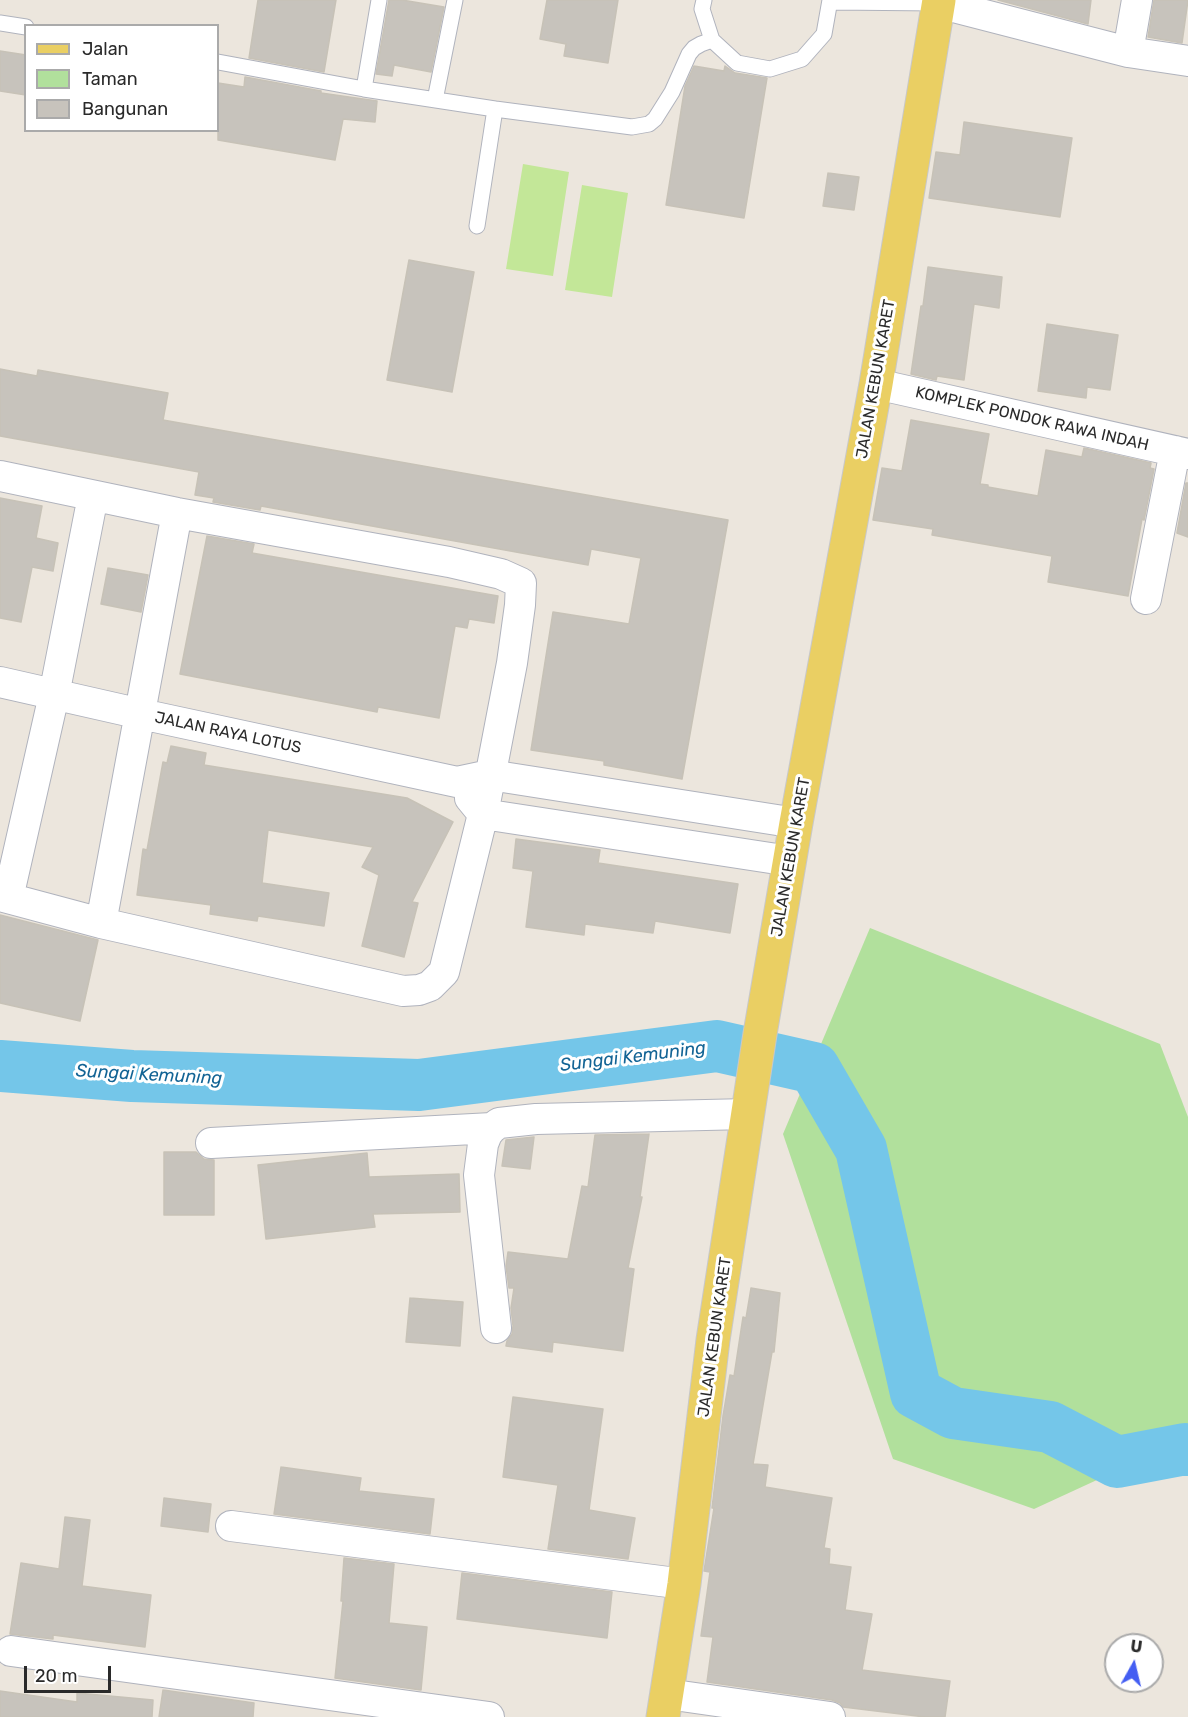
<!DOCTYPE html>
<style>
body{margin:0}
#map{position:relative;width:1188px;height:1717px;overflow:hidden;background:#ece6dd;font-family:Rubik,sans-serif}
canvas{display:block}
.legend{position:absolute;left:24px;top:24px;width:195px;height:108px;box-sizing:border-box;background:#fff;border:2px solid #aaa;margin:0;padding:8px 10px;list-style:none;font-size:18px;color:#2a2a2a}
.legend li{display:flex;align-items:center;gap:12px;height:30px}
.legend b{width:30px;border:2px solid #aaa}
.north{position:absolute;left:1104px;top:1633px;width:60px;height:60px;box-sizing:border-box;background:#fff;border:2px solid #aaa;border-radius:50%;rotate:8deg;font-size:16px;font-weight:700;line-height:24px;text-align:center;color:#2a2a2a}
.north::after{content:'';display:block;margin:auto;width:21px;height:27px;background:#445ef2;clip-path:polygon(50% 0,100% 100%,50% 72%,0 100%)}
.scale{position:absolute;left:24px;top:1666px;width:87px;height:27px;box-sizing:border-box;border:3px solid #2a2a2a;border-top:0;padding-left:8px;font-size:18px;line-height:21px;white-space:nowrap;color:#2a2a2a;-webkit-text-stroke:4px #fff;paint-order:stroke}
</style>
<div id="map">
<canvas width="1188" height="1717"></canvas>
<ul class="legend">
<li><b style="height:8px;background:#eacf63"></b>Jalan</li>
<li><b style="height:16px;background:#b1e09c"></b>Taman</li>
<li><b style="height:16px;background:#c7c3bc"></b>Bangunan</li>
</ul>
<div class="north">U</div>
<div class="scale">20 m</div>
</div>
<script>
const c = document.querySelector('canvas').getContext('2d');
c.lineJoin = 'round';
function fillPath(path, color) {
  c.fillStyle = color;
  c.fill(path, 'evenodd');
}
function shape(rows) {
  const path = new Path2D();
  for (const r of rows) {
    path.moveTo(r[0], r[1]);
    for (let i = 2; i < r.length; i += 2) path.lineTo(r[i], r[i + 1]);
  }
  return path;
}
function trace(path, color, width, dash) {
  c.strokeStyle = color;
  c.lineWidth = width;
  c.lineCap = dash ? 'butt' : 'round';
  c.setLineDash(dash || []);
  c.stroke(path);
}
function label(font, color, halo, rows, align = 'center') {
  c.font = font + ' Rubik,sans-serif';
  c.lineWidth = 6;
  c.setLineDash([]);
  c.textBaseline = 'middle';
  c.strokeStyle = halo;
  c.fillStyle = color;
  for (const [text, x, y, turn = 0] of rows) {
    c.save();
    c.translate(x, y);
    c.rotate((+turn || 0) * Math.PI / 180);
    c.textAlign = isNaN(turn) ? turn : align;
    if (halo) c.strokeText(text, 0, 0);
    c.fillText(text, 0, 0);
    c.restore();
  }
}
fillPath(shape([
 [870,928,1160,1044,1188,1117,1188,1438,1034,1509,893,1459,783,1134]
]), '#b1e09c');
fillPath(shape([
 [523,164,569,172,553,276,506,269],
 [582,185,628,193,612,297,565,290]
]), '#c3e798');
trace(shape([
 [0,1066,132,1076,419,1085,717,1046,814,1068,861,1149,916,1393,953,1413,1050,1427,1117,1462,1185,1449,1188,1450]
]), '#74c6e9', 52);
const building = shape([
 [258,0,336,0,324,72,249,58,258,0],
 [389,0,402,0,444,7,431,72,394,65,392,76,376,74,389,0],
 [547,0,618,0,608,63,564,56,566,44,540,39,547,0],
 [998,0,1091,0,1088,24,998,0],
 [1154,0,1188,0,1182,43,1148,37,1154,0],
 [0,51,26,55,26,95,0,91,0,51],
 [694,66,724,71,725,66,735,73,767,78,744,218,666,205,685,86,694,66],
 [245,77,321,91,321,93,377,101,375,122,343,119,335,160,218,140,218,83,244,87,245,77],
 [964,122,1072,138,1060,217,929,198,936,152,960,155,964,122],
 [828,173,859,177,854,210,823,206,828,173],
 [409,260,474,272,452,392,387,380,409,260],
 [928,267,1002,277,999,308,974,304,964,380,937,376,936,380,911,374,921,306,923,306,928,267],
 [1047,324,1118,335,1110,390,1087,387,1086,398,1038,391,1047,324],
 [0,369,37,376,38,370,168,393,163,420,728,520,682,779,604,765,604,761,531,750,553,612,629,624,641,558,591,549,588,565,261,506,260,510,213,502,214,498,195,495,199,472,0,436,0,369],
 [911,420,989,434,980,484,988,485,988,487,1038,496,1046,450,1082,457,1084,448,1151,463,1150,468,1154,469,1144,520,1142,519,1128,596,1048,582,1052,556,932,535,933,529,873,520,882,468,902,471,911,420],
 [1186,483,1188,483,1188,537,1177,533,1186,483],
 [0,498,42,506,36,538,58,543,53,571,32,567,21,622,0,618,0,498],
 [207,536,254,544,252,553,498,596,494,623,469,619,467,628,455,626,439,718,378,707,377,712,180,674,207,536],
 [108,568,148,575,141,612,101,604,108,568],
 [171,746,206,753,204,765,407,798,453,822,412,902,418,903,404,957,362,946,379,875,362,867,373,847,268,830,262,883,329,893,324,926,258,916,257,921,210,914,211,905,137,895,143,849,147,850,163,762,167,763,171,746],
 [516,839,600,850,598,863,738,884,730,933,655,921,653,933,585,924,584,935,526,927,533,871,513,868,516,839],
 [0,915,98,940,80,1021,0,1003,0,915],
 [649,1134,640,1197,642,1197,628,1268,634,1269,623,1351,553,1342,552,1352,506,1346,507,1341,512,1334,513,1326,511,1308,514,1288,509,1288,506,1266,508,1252,568,1259,582,1186,588,1187,595,1135,649,1134],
 [534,1137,530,1169,502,1166,506,1140,534,1137],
 [164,1152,196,1152,204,1159,214,1160,214,1215,164,1215,164,1152],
 [367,1153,369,1177,459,1174,460,1212,373,1214,375,1227,266,1239,258,1165,367,1153],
 [751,1288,780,1293,774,1352,772,1352,753,1464,768,1465,765,1487,832,1498,824,1548,830,1549,829,1564,851,1567,845,1610,872,1614,862,1670,950,1681,945,1717,925,1717,843,1707,840,1703,832,1700,707,1682,713,1637,701,1636,710,1572,704,1571,714,1508,712,1508,723,1416,730,1375,734,1376,743,1317,746,1318,751,1288],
 [410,1298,463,1302,460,1346,406,1342,410,1298],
 [513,1397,603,1409,589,1510,635,1518,628,1559,548,1549,558,1485,503,1477,513,1397],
 [281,1467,361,1478,359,1491,434,1499,430,1534,274,1514,281,1467],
 [164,1498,211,1504,208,1532,161,1526,164,1498],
 [65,1517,90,1520,82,1586,151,1595,145,1647,53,1635,53,1639,10,1634,21,1563,59,1569,65,1517],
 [344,1558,394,1564,389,1623,427,1627,421,1690,335,1678,343,1601,341,1601,344,1558],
 [462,1573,612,1592,607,1638,457,1619,462,1573],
 [163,1690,254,1703,253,1717,159,1717,163,1690],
 [0,1691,77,1702,77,1693,153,1700,152,1717,0,1717,0,1691]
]);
fillPath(building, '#c7c3bc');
trace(building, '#c7c2b7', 1.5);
const service = shape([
 [704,0,702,9,712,40,737,63,770,69,802,59,824,34,830,0],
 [831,2,938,3],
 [0,23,26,27],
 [218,62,364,89,495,109,632,127,649,124,655,119,672,92,689,54,694,48,701,44,712,40],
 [364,89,379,0],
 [435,100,455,0],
 [477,226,495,109]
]);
const minor = shape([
 [938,3,1128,52,1188,61],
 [1128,52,1137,0],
 [876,384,1188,454],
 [0,476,177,513,449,562,501,574,521,583,520,605,512,663,483,814,444,972,430,986,419,990,403,991,101,923,0,896],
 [1146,599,1175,451],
 [0,682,141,714,457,782,490,775,796,823],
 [470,798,483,814,790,861],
 [8,898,54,695,93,496],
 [101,923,177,513],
 [211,1143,492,1128],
 [496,1328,479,1175,483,1144,487,1134,492,1128,499,1123,536,1119,748,1114],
 [231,1526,684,1584],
 [11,1651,489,1717],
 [667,1694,830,1717]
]);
const primary = shape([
 [663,1717,684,1584,713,1340,760,1034,796,823,876,384,939,0]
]);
trace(service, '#b0b3bd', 17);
trace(minor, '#b0b3bd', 32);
trace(primary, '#c8c8c8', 35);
trace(service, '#fff', 15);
trace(minor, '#fff', 30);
trace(primary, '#eacf63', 33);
label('16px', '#2a2a2a', '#fff', [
 ["JALAN KEBUN KARET",876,379,-80],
 ["KOMPLEK PONDOK RAWA INDAH",1032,419,13],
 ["JALAN RAYA LOTUS",228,733,12],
 ["JALAN KEBUN KARET",791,857,-80],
 ["JALAN KEBUN KARET",715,1337,-82]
]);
label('italic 18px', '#136495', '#fff', [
 ["Sungai Kemuning",633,1057,-7],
 ["Sungai Kemuning",149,1075,3]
]);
</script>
